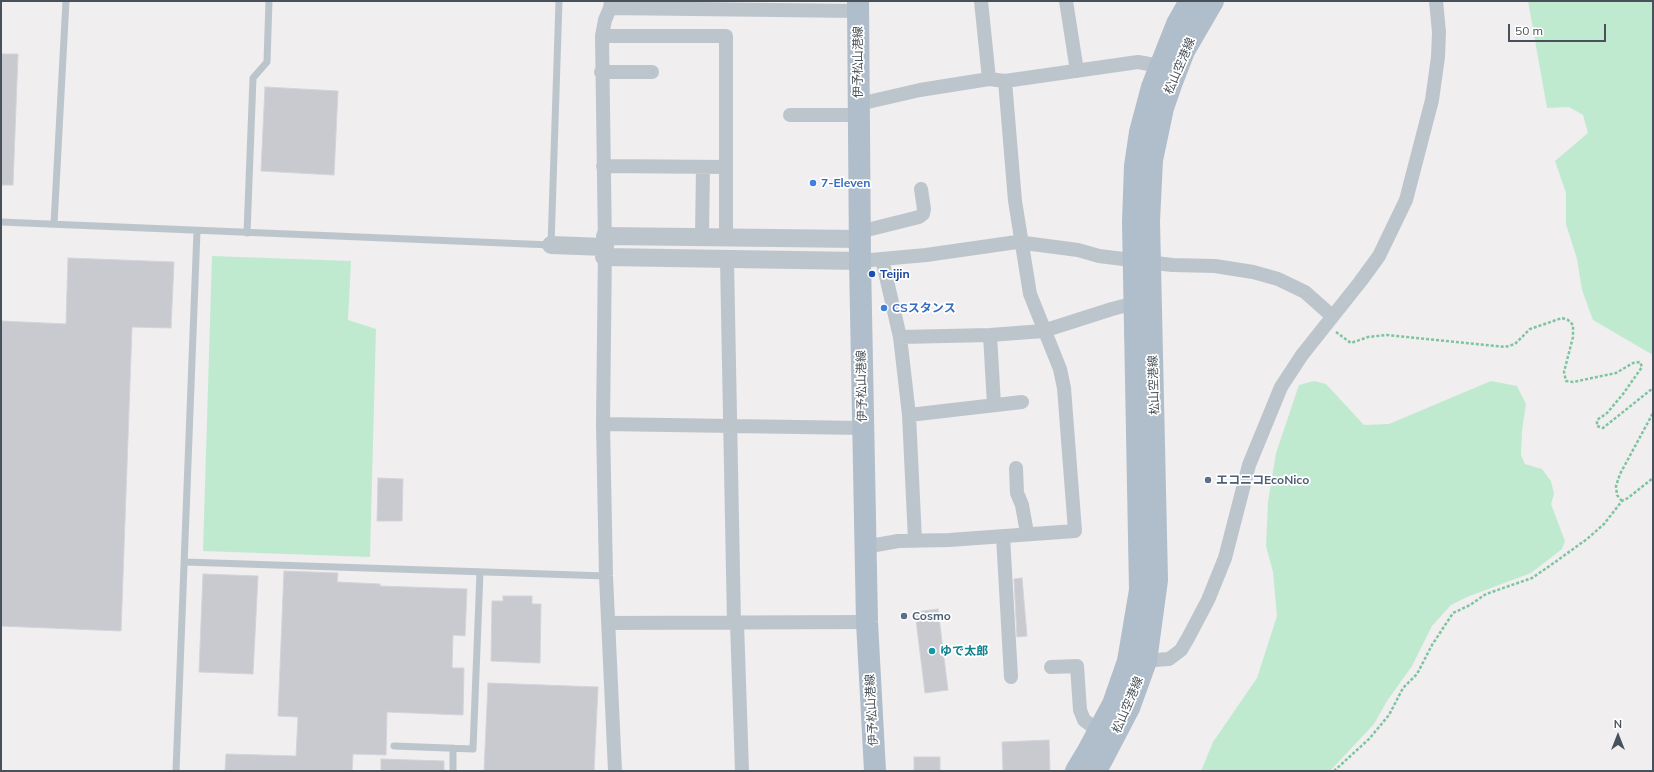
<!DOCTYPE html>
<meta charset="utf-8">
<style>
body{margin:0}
#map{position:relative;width:1654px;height:772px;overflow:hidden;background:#f0eeee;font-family:Mulish,sans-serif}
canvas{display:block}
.frame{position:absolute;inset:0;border:2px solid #485159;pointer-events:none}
.north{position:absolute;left:1598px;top:716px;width:40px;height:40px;-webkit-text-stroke:3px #fff;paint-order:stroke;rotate:0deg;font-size:11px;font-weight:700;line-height:16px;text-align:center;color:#485159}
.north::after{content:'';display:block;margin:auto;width:14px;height:18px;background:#485159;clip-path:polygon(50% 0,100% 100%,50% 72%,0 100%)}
.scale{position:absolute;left:1508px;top:24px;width:98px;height:18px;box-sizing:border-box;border:2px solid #485159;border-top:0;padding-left:5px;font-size:12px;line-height:14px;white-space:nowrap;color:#485159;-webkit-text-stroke:3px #fff;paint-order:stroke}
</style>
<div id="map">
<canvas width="1654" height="772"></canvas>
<div class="frame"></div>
<div class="north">N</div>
<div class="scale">50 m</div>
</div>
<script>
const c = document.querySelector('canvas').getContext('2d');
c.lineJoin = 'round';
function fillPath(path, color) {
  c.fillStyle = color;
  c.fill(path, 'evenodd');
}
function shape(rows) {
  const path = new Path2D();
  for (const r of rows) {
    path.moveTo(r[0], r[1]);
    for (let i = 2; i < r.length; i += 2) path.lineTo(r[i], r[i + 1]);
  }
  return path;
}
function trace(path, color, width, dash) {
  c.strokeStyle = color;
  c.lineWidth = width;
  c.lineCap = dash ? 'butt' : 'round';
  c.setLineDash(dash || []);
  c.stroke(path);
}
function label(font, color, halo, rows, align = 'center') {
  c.font = font + ' Mulish,"Noto Sans JP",sans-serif';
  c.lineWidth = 3.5;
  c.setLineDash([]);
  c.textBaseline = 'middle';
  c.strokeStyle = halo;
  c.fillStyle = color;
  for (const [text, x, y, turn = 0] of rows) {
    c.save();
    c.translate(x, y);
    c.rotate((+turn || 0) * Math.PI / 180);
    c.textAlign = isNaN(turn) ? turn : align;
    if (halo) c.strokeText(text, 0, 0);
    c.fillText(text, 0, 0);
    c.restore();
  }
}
fillPath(shape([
 [1528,1,1653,1,1653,355,1593,320,1582,290,1577,259,1566,224,1566,193,1555,161,1588,133,1583,115,1569,107,1547,108],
 [212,256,351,261,348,320,376,329,370,557,203,551],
 [1314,381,1326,384,1364,425,1389,424,1491,381,1517,386,1526,404,1522,431,1521,455,1525,464,1542,469,1551,481,1554,494,1551,504,1565,541,1562,549,1531,573,1467,597,1451,605,1432,626,1412,666,1387,701,1374,724,1330,771,1201,771,1213,742,1257,678,1277,616,1273,572,1266,546,1268,502,1276,453,1299,385]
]), '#c0ead0');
const building = shape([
 [1,54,18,54,13,185,1,185,1,54],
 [265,87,338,91,334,175,261,171,265,87],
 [68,258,174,262,171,328,132,327,121,631,1,626,1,321,66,324,68,258],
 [378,478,403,479,402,521,377,521,378,478],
 [284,571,338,573,337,582,380,584,380,586,467,589,465,636,453,635,452,668,464,668,463,715,387,712,386,755,353,754,352,771,225,771,226,754,296,756,298,717,278,716,284,571],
 [203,574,258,576,253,674,199,672,203,574],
 [1022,578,1027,636,1017,637,1014,579,1022,578],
 [503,596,532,596,532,604,541,604,540,663,491,661,492,601,503,601,503,596],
 [938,609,948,690,925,693,915,612,938,609],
 [488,683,598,687,594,771,484,771,488,683],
 [1049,740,1050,771,1003,771,1002,742,1049,740],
 [914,757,940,757,940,771,914,771,914,757],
 [381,759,444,761,444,771,381,771,381,759]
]);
fillPath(building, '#c9cad0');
trace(building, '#d2d4d9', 1);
trace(shape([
 [1336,332,1351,343,1368,337,1387,335,1505,347,1515,344,1530,329,1562,318,1568,320,1573,325,1573,337,1564,372,1566,381,1573,382,1616,373,1633,363,1640,362,1642,367,1623,394,1607,413,1597,420,1597,426,1603,428,1653,388],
 [1622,501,1617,495,1616,486,1620,474,1653,413],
 [1334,771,1369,739,1389,715,1403,688,1417,674,1432,645,1453,613,1470,605,1486,594,1532,578,1551,565,1587,539,1604,524,1622,501,1628,498,1653,478]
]), '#7bc5a0', 2.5, [3, 2]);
trace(shape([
 [1,222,551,245,559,1],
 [54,224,66,1],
 [247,233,253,78,267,62,269,1],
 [185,562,606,576],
 [394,746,473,749,480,572],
 [176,771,197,231],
 [453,771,453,748]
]), '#bdc5cc', 7);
trace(shape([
 [611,1,610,8,605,20,602,36,605,247,603,424,606,576,615,771],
 [981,1,989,79],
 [1066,1,1077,71],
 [610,8,858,11],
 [602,36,726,36,726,237],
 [601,72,652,72],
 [859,104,920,90,989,79,1005,81,1138,62,1160,66],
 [790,115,859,115],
 [603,166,726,167],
 [859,232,919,217,923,214,924,209,921,189],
 [702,237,703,167],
 [882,259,900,337,909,415,915,540],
 [727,260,734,623],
 [860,261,926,255,1017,242,1078,250,1099,256,1172,265,1215,266,1253,272,1278,279,1305,292,1332,316],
 [990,335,994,405],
 [900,337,990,335,1043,331,1112,309,1135,303],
 [909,415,1022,402],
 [603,424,863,428],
 [1016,468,1017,493,1022,505,1027,533],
 [1003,536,1011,677],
 [865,547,898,541,949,540,1075,531,1064,388,1060,369,1030,294,1015,201,1005,81],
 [608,623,867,622],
 [737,623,742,771],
 [1140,661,1169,659,1181,650,1188,638,1208,600,1225,558,1249,465,1281,387,1302,355,1360,282,1379,256,1406,200,1432,100,1438,57,1439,32,1436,1],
 [1051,667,1077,666,1080,710,1084,720,1099,731]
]), '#bdc5cc', 14);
trace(shape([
 [605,236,859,239],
 [551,245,605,247],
 [604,257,860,261]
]), '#bdc5cc', 18);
trace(shape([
 [858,1,860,261,867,622,875,771],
 [1076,771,1088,751,1113,704,1128,661,1140,590,1133,222,1135,166,1140,132,1152,87,1177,24,1190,1],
 [1096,771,1129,708,1146,661,1157,580,1149,221,1152,160,1163,108,1172,82,1184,51,1213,1]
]), '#b0bdca', 22);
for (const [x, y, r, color] of [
 [813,183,4,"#3f7fe0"],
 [872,274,4,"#1a4fb4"],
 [884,308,4,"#3f7fe0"],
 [1208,480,4,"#5c6f8a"],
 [904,616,4,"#5c6f8a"],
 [932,651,4,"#0f9aa8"]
]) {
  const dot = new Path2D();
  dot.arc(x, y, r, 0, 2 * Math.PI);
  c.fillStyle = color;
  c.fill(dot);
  trace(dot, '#fff', 1.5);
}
label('12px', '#485159', '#fff', [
 ["伊予松山港線",858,62,-90],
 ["松山空港線",1180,66,-67],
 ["松山空港線",1154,385,-92],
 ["伊予松山港線",862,386,-91],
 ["松山空港線",1128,705,-67],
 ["伊予松山港線",872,710,-93]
]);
label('bold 12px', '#366cbe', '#fff', [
 ["7-Eleven",821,183],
 ["CSスタンス",892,308]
], 'left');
label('bold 12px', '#164399', '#fff', [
 ["Teijin",880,274]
], 'left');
label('bold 12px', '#4e5e75', '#fff', [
 ["エコニコEcoNico",1216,480],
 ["Cosmo",912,616]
], 'left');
label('bold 12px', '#0d838f', '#fff', [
 ["ゆで太郎",940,651]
], 'left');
</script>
